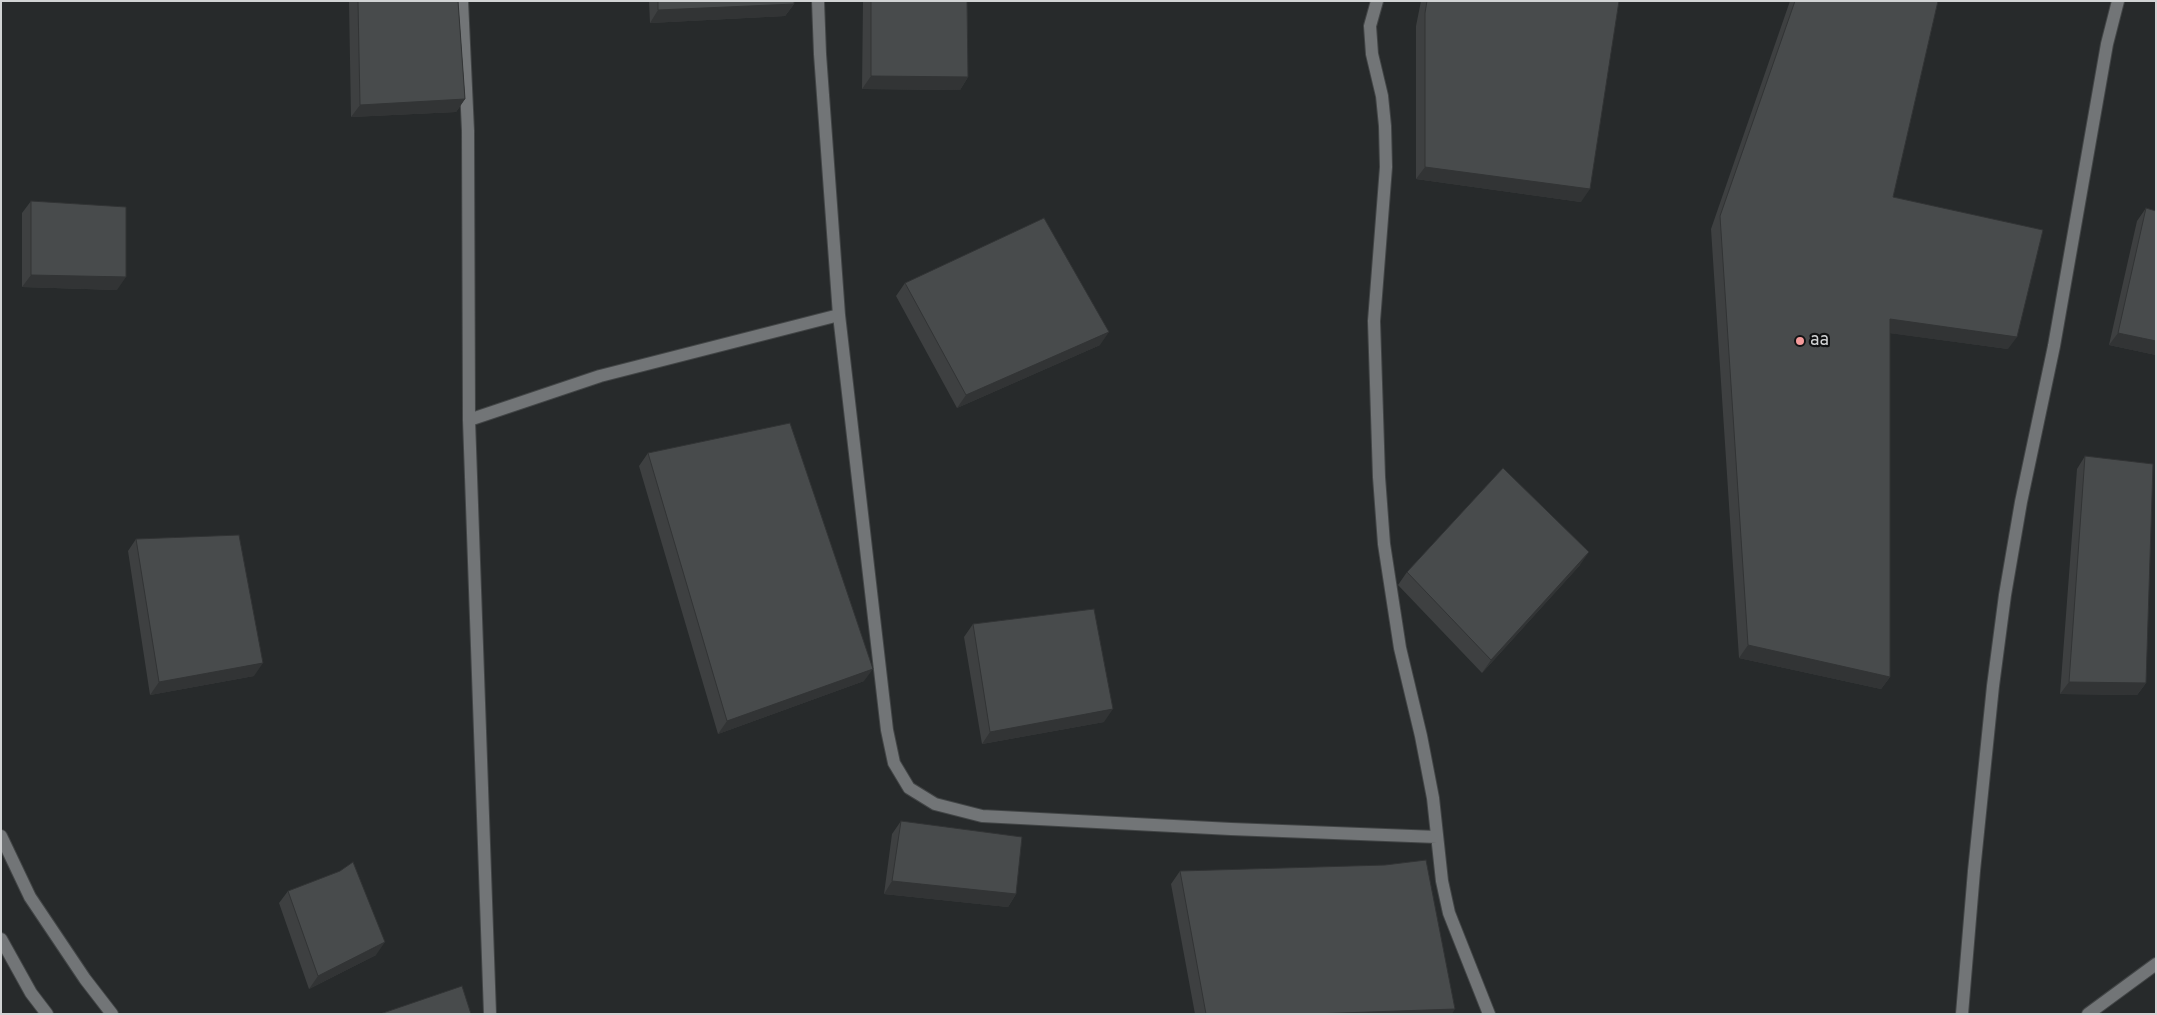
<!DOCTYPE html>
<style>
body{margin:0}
#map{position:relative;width:2157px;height:1015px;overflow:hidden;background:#272a2b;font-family:Overpass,sans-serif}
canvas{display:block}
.frame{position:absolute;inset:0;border:2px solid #d1d3d4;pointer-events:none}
</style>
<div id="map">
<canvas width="2157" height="1015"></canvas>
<div class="frame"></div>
</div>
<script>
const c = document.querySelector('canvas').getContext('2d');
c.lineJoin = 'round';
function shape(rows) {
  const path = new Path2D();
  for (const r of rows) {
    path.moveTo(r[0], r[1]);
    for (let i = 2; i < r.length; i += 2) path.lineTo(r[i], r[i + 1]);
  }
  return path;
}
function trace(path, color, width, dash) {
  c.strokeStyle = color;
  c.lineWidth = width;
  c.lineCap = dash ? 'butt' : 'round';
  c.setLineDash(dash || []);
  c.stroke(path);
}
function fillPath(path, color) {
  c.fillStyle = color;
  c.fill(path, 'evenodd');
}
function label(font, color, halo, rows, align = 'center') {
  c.font = font + ' Overpass,sans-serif';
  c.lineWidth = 4.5;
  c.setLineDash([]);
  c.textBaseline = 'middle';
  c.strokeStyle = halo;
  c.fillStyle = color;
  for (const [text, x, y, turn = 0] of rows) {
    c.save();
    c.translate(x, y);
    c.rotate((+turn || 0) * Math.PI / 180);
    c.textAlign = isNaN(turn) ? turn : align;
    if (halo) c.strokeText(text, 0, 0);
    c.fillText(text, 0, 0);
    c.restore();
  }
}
const minor = shape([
 [462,1,468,131,469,420,490,1014],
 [818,1,820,54,839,315,887,730,894,763,909,788,935,804,982,816,1231,829,1437,837],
 [1377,1,1370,26,1372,54,1382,96,1385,126,1386,167,1374,321,1379,477,1384,544,1400,648,1421,736,1433,798,1442,881,1449,913,1489,1014],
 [469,420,600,376,839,315],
 [1962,1014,1974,871,1993,686,2005,595,2021,502,2054,346,2107,44,2118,1]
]);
const secondary = shape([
 [1,836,30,897,85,979,112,1014],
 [1,939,31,993,47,1014],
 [2088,1014,2156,964]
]);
trace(minor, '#424546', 14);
trace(secondary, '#424546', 14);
trace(minor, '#727577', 12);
trace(secondary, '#727577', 12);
fillPath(shape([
 [349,1,458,1,465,99,456,112,351,117],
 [649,1,794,1,794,4,785,16,650,23],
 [863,1,967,1,968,77,960,90,862,89],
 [1421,1,1619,1,1581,202,1416,179,1416,26],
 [1790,1,1938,1,1893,197,2008,349,1890,333,1890,677,1881,689,1739,658,1711,229],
 [31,201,117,290,22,287,22,213],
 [2146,208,2156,355,2109,345,2137,221],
 [905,283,1100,345,957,408,896,296],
 [648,453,864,681,718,734,639,466],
 [2085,456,2146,683,2137,695,2060,694,2077,469],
 [136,539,254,676,150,695,128,551],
 [1580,565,1482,673,1398,585,1407,572],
 [973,624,1104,722,982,744,964,637],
 [901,821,1016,894,1008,907,884,894,892,834],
 [1180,871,1452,1014,1195,1014,1171,884],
 [288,891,376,955,309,989,279,903]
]), '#3e4041');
fillPath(shape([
 [794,4,785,16,650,23,658,10],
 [871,76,968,77,960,90,862,89],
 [465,99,456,112,351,117,360,105],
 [1425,167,1590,189,1581,202,1416,179],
 [31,275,126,277,117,290,22,287],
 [1890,319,2017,337,2008,349,1881,332],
 [1109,332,1100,345,957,408,966,395],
 [2118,333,2156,341,2156,355,2109,345],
 [1589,552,1580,565,1482,673,1491,660],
 [1748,645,1890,677,1881,689,1739,658],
 [263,663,254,676,150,695,159,682],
 [873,669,864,681,718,734,727,721],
 [2069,682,2146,683,2137,695,2060,694],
 [1113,709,1104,722,982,744,990,732],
 [892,881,1016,894,1008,907,884,894],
 [385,942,376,955,309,989,318,976],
 [1455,1009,1452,1014,1312,1014]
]), '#323435');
const building = shape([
 [358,1,458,1,465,99,360,105,358,1],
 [658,1,794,1,794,4,658,10,658,1],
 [871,1,967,1,968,77,871,76,871,1],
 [1427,1,1619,1,1590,189,1425,167,1425,13,1427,1],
 [1795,1,1938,1,1893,197,2043,230,2017,337,1890,319,1890,677,1748,645,1720,216,1795,1],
 [31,201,126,207,126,277,31,275,31,201],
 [2146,208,2156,211,2156,341,2118,333,2146,208],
 [1044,218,1109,332,966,395,905,283,1044,218],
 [790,423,873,669,727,721,648,453,790,423],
 [2085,456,2153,464,2146,683,2069,682,2085,456],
 [1503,468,1589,552,1491,660,1407,572,1503,468],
 [239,535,263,663,159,682,136,539,239,535],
 [1094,609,1113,709,990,732,973,624,1094,609],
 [901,821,1022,837,1016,894,892,881,901,821],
 [1426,860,1455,1009,1312,1014,1206,1014,1180,871,1385,865,1426,860],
 [353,862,385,942,318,976,288,891,340,871,353,862],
 [462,986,471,1014,380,1014,462,986]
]);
fillPath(building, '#484b4c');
trace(building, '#323435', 1);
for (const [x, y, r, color] of [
 [1800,341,5,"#f59b9b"]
]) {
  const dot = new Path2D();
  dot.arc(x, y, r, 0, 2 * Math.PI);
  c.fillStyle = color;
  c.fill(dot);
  trace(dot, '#111213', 2);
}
label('18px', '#d1d3d4', '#111213', [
 ["aa",1810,341]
], 'left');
</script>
